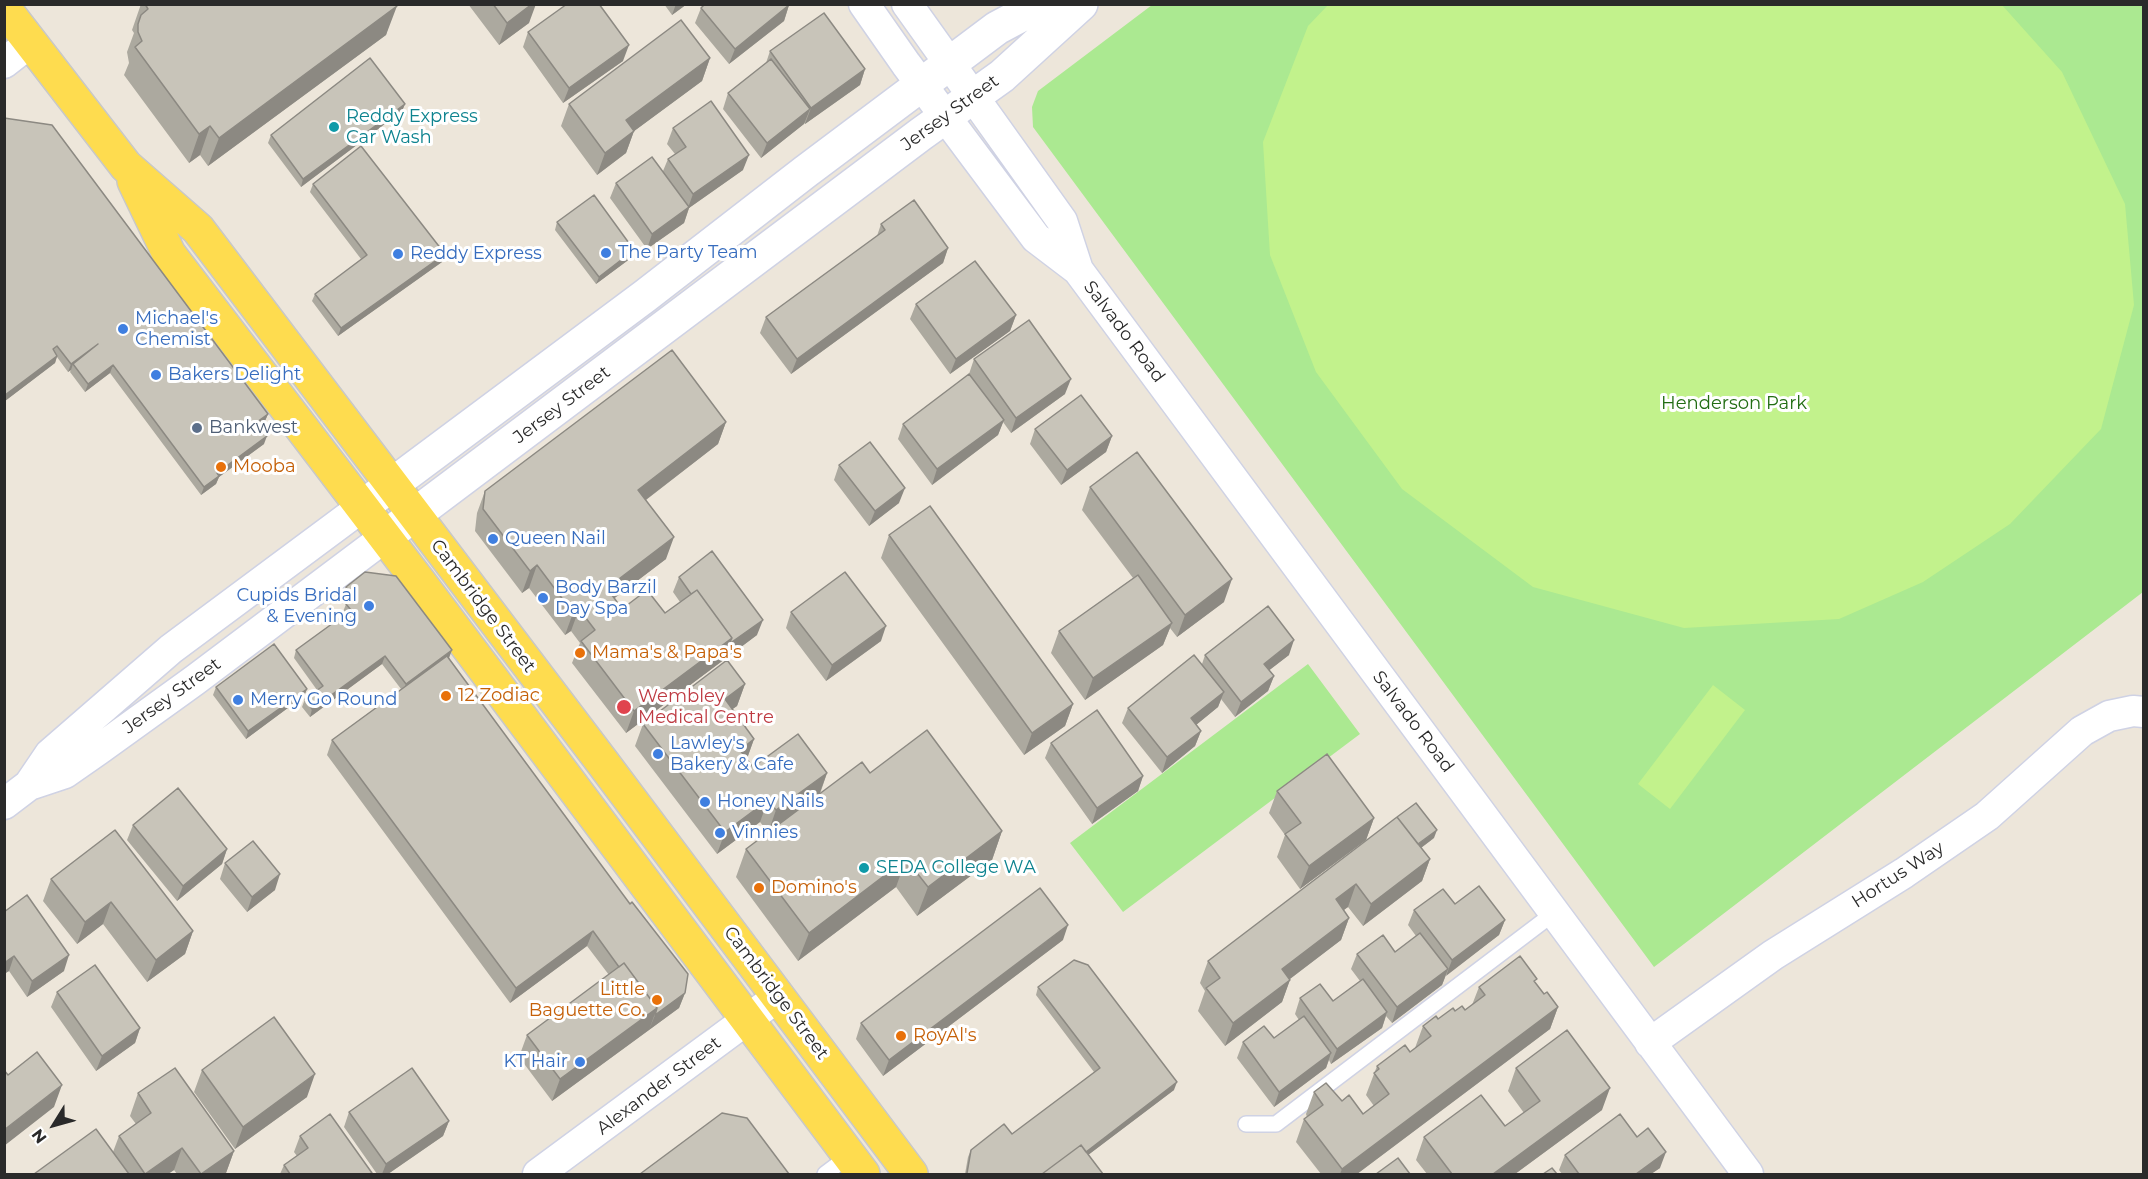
<!DOCTYPE html>
<style>
body{margin:0}
#map{position:relative;width:2148px;height:1179px;overflow:hidden;background:#ede6da;font-family:Montserrat,sans-serif}
canvas{display:block}
.frame{position:absolute;inset:0;border:6px solid #2a2a2a;pointer-events:none}
.north{position:absolute;left:24px;top:1095px;width:60px;height:60px;-webkit-text-stroke:4px #fff;paint-order:stroke;rotate:233deg;font-size:16px;font-weight:700;line-height:24px;text-align:center;color:#2a2a2a}
.north::after{content:'';display:block;margin:auto;width:21px;height:27px;background:#2a2a2a;clip-path:polygon(50% 0,100% 100%,50% 72%,0 100%)}
</style>
<div id="map">
<canvas width="2148" height="1179"></canvas>
<div class="frame"></div>
<div class="north">N</div>
</div>
<script>
const c = document.querySelector('canvas').getContext('2d');
c.lineJoin = 'round';
function fillPath(path, color) {
  c.fillStyle = color;
  c.fill(path, 'evenodd');
}
function shape(rows) {
  const path = new Path2D();
  for (const r of rows) {
    path.moveTo(r[0], r[1]);
    for (let i = 2; i < r.length; i += 2) path.lineTo(r[i], r[i + 1]);
  }
  return path;
}
function trace(path, color, width, dash) {
  c.strokeStyle = color;
  c.lineWidth = width;
  c.lineCap = dash ? 'butt' : 'round';
  c.setLineDash(dash || []);
  c.stroke(path);
}
function label(font, color, halo, rows, align = 'center') {
  c.font = font + ' Montserrat,sans-serif';
  c.lineWidth = 6;
  c.setLineDash([]);
  c.textBaseline = 'middle';
  c.strokeStyle = halo;
  c.fillStyle = color;
  for (const [text, x, y, turn = 0] of rows) {
    c.save();
    c.translate(x, y);
    c.rotate((+turn || 0) * Math.PI / 180);
    c.textAlign = isNaN(turn) ? turn : align;
    if (halo) c.strokeText(text, 0, 0);
    c.fillText(text, 0, 0);
    c.restore();
  }
}
fillPath(shape([
 [1152,5,2143,5,2143,592,1654,967,1033,127,1032,107,1038,91],
 [1308,664,1360,734,1123,912,1070,843]
]), '#abe991');
fillPath(shape([
 [1328,5,2002,5,2062,72,2125,204,2134,305,2101,429,2010,524,1923,582,1839,619,1684,628,1533,587,1402,489,1316,372,1270,255,1263,142,1308,26],
 [1713,685,1745,710,1670,809,1638,784]
]), '#c2f28c');
const service = shape([
 [1246,1124,1276,1124,1554,913],
 [825,1174,849,1156]
]);
const minor = shape([
 [864,4,906,64,1036,238,1078,270,1748,1174],
 [907,4,1062,221,1078,270],
 [4,63,31,42],
 [29,785,50,754,171,649,362,507],
 [4,804,29,785,65,773,98,750,195,680,385,537],
 [1650,1043,1773,955,1904,873,1987,816,2082,731,2109,716,2133,711,2144,712],
 [538,1174,779,996]
]);
const tertiary = shape([
 [362,507,645,296,805,172,997,28,1042,4],
 [385,537,921,134,1002,76,1081,4]
]);
const primary = shape([
 [4,8,126,166,198,229,603,763,911,1174],
 [134,181,169,254,420,583,863,1174]
]);
trace(service, '#cfd2e4', 18);
trace(minor, '#cfd2e4', 33);
trace(tertiary, '#cfd2e4', 36);
trace(primary, '#c8c8c8', 36);
trace(service, '#fff', 15);
trace(minor, '#fff', 30);
trace(tertiary, '#fff', 33);
trace(primary, '#fedc4f', 33);
fillPath(shape([
 [141,4,395,4,386,35,208,166,200,155,189,163,124,75,129,63,127,52,134,33,132,30],
 [468,4,532,4,529,23,499,45],
 [664,4,687,4,672,15],
 [789,5,784,21,729,64,695,23,701,8],
 [528,32,623,61,563,103,523,47],
 [770,51,865,69,860,85,805,124,805,123,761,158,723,109,728,93,766,63],
 [710,58,702,81,634,131,626,153,597,175,561,126,569,104],
 [405,104,402,111,301,187,268,143,271,135],
 [52,125,268,414,265,421,260,426,264,444,219,477,216,484,201,495,110,373,85,392,70,372,71,370,68,372,57,357,55,363,5,401],
 [673,128,743,170,689,208,684,223,647,249,610,198,616,183,663,171,668,159,675,154,667,144],
 [313,184,442,262,338,336,312,301,315,294,361,259,310,192],
 [557,222,631,258,596,284,555,230],
 [881,224,948,248,943,263,791,374,760,333,766,317,877,236],
 [916,304,1016,315,1010,331,950,374,910,319],
 [974,359,1065,394,1011,433,1003,422,998,435,932,485,898,439,903,424,969,374],
 [726,422,718,444,646,500,666,559,614,598,622,609,665,613,680,602,673,592,679,577,757,635,626,733,572,663,580,643,571,631,565,635,529,588,522,593,475,531,477,513,485,491],
 [1035,429,1112,436,1106,452,1061,485,1030,444],
 [839,465,899,503,869,526,834,480],
 [1090,487,1224,602,1177,637,1170,628,1163,645,1085,700,1051,653,1059,631,1133,578,1082,510],
 [889,535,1073,704,1065,726,1024,755,881,558],
 [346,587,449,658,685,993,679,1008,552,1101,519,1057,527,1035,609,975,587,946,510,1003,327,755,332,740,401,689,382,664,310,717,302,707,305,699,317,690,294,658,296,650,345,614,343,612,346,604,349,602,343,594],
 [791,612,881,641,826,681,786,628],
 [1205,655,1289,655,1269,670,1274,676,1268,691,1235,717,1221,699,1218,707,1196,725,1201,731,1195,746,1162,773,1122,723,1128,708,1202,664],
 [745,684,737,706,732,709,754,739,747,759,753,767,827,773,820,794,870,773,1002,831,992,860,917,916,896,887,798,961,736,877,746,849,768,832,760,822,717,854,635,746,643,724],
 [216,687,307,689,304,696,246,739,213,695],
 [1051,743,1143,776,1138,791,1092,824,1045,758],
 [1277,791,1374,818,1366,840,1300,889,1277,857,1285,835,1269,813],
 [133,825,227,849,222,864,177,901,127,840],
 [1434,838,1421,848,1430,859,1422,881,1363,926,1348,907,1343,910,1349,918,1341,940,1290,979,1282,1002,1225,1046,1198,1011,1205,991,1200,983,1208,961],
 [225,863,275,890,247,912,220,879],
 [51,879,193,931,185,954,147,982,103,924,77,944,43,901],
 [1455,904,1505,920,1499,935,1446,975,1442,985,1392,1023,1386,1016,1382,1028,1331,1064,1329,1060,1326,1068,1274,1107,1237,1058,1243,1042,1274,1038,1299,1020,1295,1014,1300,998,1333,1001,1360,981,1351,969,1357,954,1395,952,1416,936,1408,925,1414,910],
 [4,912,64,971,27,997,9,971,4,974],
 [1063,940,883,1076,856,1039,861,1023],
 [1535,983,1544,994,1558,1007,1550,1029,1357,1174,1321,1174,1296,1142,1304,1119,1307,1117,1306,1114,1314,1092,1342,1101,1363,1114,1374,1106,1366,1095,1377,1066,1410,1052,1415,1048,1423,1026,1455,1011,1465,1010,1472,1005,1479,987],
 [1038,987,1174,1090,1088,1155,1103,1174,965,1174,968,1157,971,1150,1012,1134,1094,1072,1036,995],
 [57,992,140,1028,135,1043,96,1071,51,1007],
 [1516,1068,1602,1110,1515,1174,1427,1174,1416,1160,1424,1137,1505,1126,1524,1113,1508,1091],
 [202,1070,307,1097,235,1149,194,1092],
 [138,1093,234,1151,226,1173,225,1174,177,1174,174,1170,168,1174,34,1174,113,1152,119,1136,136,1124,130,1116],
 [349,1112,449,1121,443,1136,388,1174,377,1174,344,1127],
 [300,1136,372,1173,371,1174,280,1174,284,1165,297,1156,294,1152],
 [1637,1137,1660,1168,1651,1174,1562,1174,1559,1170,1565,1155]
]), '#aca99f');
fillPath(shape([
 [532,4,536,4,529,23,499,45,507,23],
 [676,4,687,4,672,15],
 [789,5,784,21,729,64,735,49],
 [397,6,386,35,208,166,219,138],
 [629,45,623,61,563,103,569,88],
 [710,58,702,81,618,143,626,120],
 [865,69,860,85,805,124,811,108],
 [405,104,402,111,301,187,303,179],
 [810,109,804,124,761,158,767,143],
 [210,126,200,155,189,163,199,134],
 [634,131,626,153,597,175,605,153],
 [749,155,743,170,689,208,684,223,647,249,652,234,688,208,693,194],
 [948,248,943,263,791,374,797,359],
 [634,250,631,258,596,284,599,277],
 [445,254,442,262,338,336,341,328],
 [1016,315,1010,331,950,374,956,359],
 [98,344,73,364,71,370,68,372,71,364],
 [57,356,55,363,5,401,4,402,5,395],
 [113,365,110,373,85,392,88,384],
 [1071,379,1065,394,1011,433,1016,418],
 [268,414,265,421,254,430,257,422],
 [1004,420,998,435,932,485,937,469],
 [726,422,718,444,630,512,638,490],
 [267,436,264,444,219,477,216,484,201,495,204,487,217,473],
 [1112,436,1106,452,1061,485,1067,470],
 [905,488,899,503,869,526,875,511],
 [674,537,666,559,599,610,607,588],
 [537,565,529,588,522,593,530,571],
 [1232,579,1224,602,1177,637,1185,615],
 [579,609,571,631,565,635,573,613],
 [763,620,757,635,626,733,634,711,732,638],
 [1172,623,1163,645,1085,700,1093,678],
 [886,626,881,641,826,681,832,665],
 [1294,640,1289,655,1258,679,1264,664],
 [452,650,449,658,403,692,406,684],
 [385,656,382,664,310,717,312,709],
 [1274,676,1268,691,1235,717,1241,702],
 [745,684,737,706,716,721,725,699],
 [307,689,304,696,246,739,248,731],
 [1224,692,1218,707,1185,734,1191,718],
 [1073,704,1065,726,1024,755,1032,733],
 [1201,731,1195,746,1162,773,1167,757],
 [754,739,746,761,740,750],
 [827,773,819,795,768,833,776,810],
 [1143,776,1138,791,1092,824,1097,808],
 [768,800,760,822,717,854,725,832],
 [1374,818,1366,840,1300,889,1309,866],
 [1437,830,1434,838,1410,856,1413,848],
 [1002,831,992,860,917,916,928,887],
 [227,849,222,864,177,901,183,886],
 [906,859,896,887,798,961,809,933],
 [1430,859,1422,881,1363,926,1371,904],
 [280,874,275,890,247,912,252,897],
 [1356,884,1348,907,1328,922,1336,899],
 [111,902,103,924,77,944,85,922],
 [1349,918,1341,940,1274,991,1282,969],
 [1505,920,1499,935,1446,976,1452,960],
 [1068,925,1063,940,883,1076,889,1060],
 [193,931,185,954,147,982,156,960],
 [593,931,587,946,510,1003,516,988],
 [69,955,64,971,27,997,32,981],
 [14,956,9,971,4,974,4,963],
 [1448,969,1442,985,1392,1023,1397,1007],
 [1290,980,1282,1002,1225,1046,1233,1023],
 [685,993,679,1008,649,1030,655,1015],
 [1558,1007,1550,1029,1357,1174,1340,1174,1342,1169],
 [657,1008,649,1030,552,1101,560,1079],
 [1387,1012,1382,1028,1331,1064,1337,1049],
 [140,1028,135,1043,96,1071,102,1056],
 [1331,1053,1326,1068,1274,1107,1279,1092],
 [315,1074,307,1097,235,1149,243,1127],
 [1177,1082,1174,1090,1063,1174,1056,1174],
 [62,1085,54,1107,4,1146,4,1130],
 [1610,1088,1602,1110,1515,1174,1493,1174],
 [449,1121,443,1136,388,1174,382,1174,386,1164],
 [182,1148,174,1170,168,1174,145,1174],
 [234,1151,226,1173,225,1174,201,1174],
 [1666,1152,1660,1168,1651,1174,1636,1174]
]), '#8c8982');
const building = shape([
 [145,4,395,4,397,6,219,138,210,126,199,134,135,47,142,41,138,32,138,24,141,15,148,9,145,4],
 [493,4,532,4,507,23,493,4],
 [567,4,599,4,629,45,569,88,528,32,567,4],
 [705,4,789,4,789,5,735,49,701,8,705,4],
 [824,13,865,69,811,108,770,51,824,13],
 [681,20,710,58,626,120,634,131,605,153,569,104,681,20],
 [370,58,405,104,303,179,271,135,370,58],
 [771,59,810,109,767,143,728,93,771,59],
 [711,101,749,155,693,194,668,159,686,147,673,128,711,101],
 [4,118,52,125,268,414,257,422,267,436,217,473,219,476,204,487,113,365,88,384,73,364,98,344,71,364,57,346,53,349,57,356,5,395,7,396,4,398,4,118],
 [361,146,445,254,341,328,315,294,367,255,313,184,361,146],
 [652,157,689,207,652,234,616,183,652,157],
 [594,195,634,250,599,277,557,222,594,195],
 [914,200,948,248,797,359,766,317,885,230,881,224,914,200],
 [975,261,1016,315,956,359,916,304,975,261],
 [1029,320,1071,379,1016,418,974,359,1029,320],
 [672,350,726,422,638,490,674,537,607,588,622,609,647,590,665,613,697,590,732,638,634,711,581,641,595,630,579,609,573,613,537,565,530,571,483,509,485,491,672,350],
 [969,374,1004,420,937,469,903,424,969,374],
 [1081,395,1112,436,1067,470,1035,429,1081,395],
 [870,442,905,488,875,511,839,465,870,442],
 [1137,452,1232,579,1185,615,1090,487,1137,452],
 [930,506,1073,704,1032,733,889,535,930,506],
 [712,551,763,620,729,644,732,638,697,590,691,594,679,577,712,551],
 [365,572,396,576,452,650,406,684,385,656,312,709,305,699,323,686,296,650,351,610,346,604,354,598,346,587,365,572],
 [845,572,886,626,832,665,791,612,845,572],
 [1138,575,1172,623,1093,678,1059,631,1138,575],
 [1268,606,1294,640,1264,664,1274,676,1241,702,1205,655,1268,606],
 [274,644,307,689,248,731,216,687,274,644],
 [1194,655,1224,692,1191,718,1201,731,1167,757,1128,708,1194,655],
 [447,656,630,904,632,902,688,974,685,993,655,1015,657,1008,624,963,619,967,593,931,516,988,332,740,447,656],
 [727,660,745,684,725,699,754,739,740,750,753,767,798,734,827,773,776,810,768,800,725,832,643,724,727,660],
 [1097,710,1143,776,1097,808,1051,743,1097,710],
 [927,730,1002,831,928,887,906,859,809,933,746,849,862,762,870,773,927,730],
 [1327,754,1374,818,1309,866,1285,834,1301,823,1277,791,1327,754],
 [178,788,227,849,183,886,133,825,178,788],
 [1416,803,1437,830,1418,844,1397,817,1416,803],
 [1397,817,1430,859,1371,904,1356,884,1336,899,1349,918,1282,969,1290,980,1233,1023,1206,988,1220,978,1208,961,1397,817],
 [115,830,193,931,156,960,111,902,85,922,51,879,115,830],
 [253,841,280,874,252,897,225,863,253,841],
 [1479,886,1505,920,1452,960,1414,910,1443,889,1455,904,1479,886],
 [1040,888,1068,925,889,1060,861,1023,1040,888],
 [27,895,69,955,32,981,14,956,4,963,4,912,27,895],
 [1420,933,1448,969,1397,1007,1357,954,1383,935,1395,952,1420,933],
 [1520,956,1537,979,1534,981,1544,994,1547,992,1558,1007,1342,1169,1304,1119,1323,1105,1314,1092,1326,1083,1342,1101,1349,1095,1363,1114,1389,1094,1374,1073,1379,1069,1377,1066,1405,1045,1410,1052,1431,1036,1423,1026,1436,1016,1438,1019,1453,1008,1455,1011,1462,1006,1465,1010,1485,995,1479,987,1520,956],
 [1074,960,1088,965,1177,1082,1086,1152,1081,1145,1042,1174,967,1174,967,1173,971,1150,1004,1124,1012,1134,1100,1068,1038,987,1074,960],
 [624,963,657,1008,560,1079,527,1035,624,963],
 [95,965,140,1028,102,1056,57,992,95,965],
 [1363,979,1387,1012,1337,1049,1300,998,1320,984,1333,1001,1363,979],
 [1304,1016,1331,1053,1279,1092,1243,1042,1264,1026,1274,1038,1304,1016],
 [274,1017,315,1074,243,1127,202,1070,274,1017],
 [1567,1030,1610,1088,1493,1174,1452,1174,1424,1137,1481,1095,1505,1126,1540,1101,1516,1068,1567,1030],
 [37,1052,62,1085,4,1130,4,1070,8,1075,37,1052],
 [175,1068,234,1151,201,1174,182,1148,145,1174,119,1136,151,1113,138,1093,175,1068],
 [412,1068,449,1121,386,1164,349,1112,412,1068],
 [722,1113,747,1118,789,1174,640,1174,722,1113],
 [330,1114,372,1173,369,1174,290,1174,284,1165,308,1148,300,1136,330,1114],
 [1620,1114,1637,1137,1648,1128,1666,1152,1636,1174,1579,1174,1565,1155,1620,1114],
 [96,1129,129,1174,34,1174,96,1129],
 [1081,1145,1103,1174,1042,1174,1081,1145],
 [1398,1158,1410,1174,1376,1174,1398,1158],
 [1552,1168,1557,1174,1543,1174,1552,1168]
]);
fillPath(building, '#c8c4b9');
trace(building, '#8c8982', 1.5);
for (const [x, y, r, color] of [
 [334,127,6,"#0f9aa8"],
 [606,253,6,"#3f7fe0"],
 [398,254,6,"#3f7fe0"],
 [123,329,6,"#3f7fe0"],
 [156,375,6,"#3f7fe0"],
 [197,428,6,"#5c6f8a"],
 [221,467,6,"#e8710a"],
 [493,539,6,"#3f7fe0"],
 [543,598,6,"#3f7fe0"],
 [369,606,6,"#3f7fe0"],
 [580,653,6,"#e8710a"],
 [446,696,6,"#e8710a"],
 [238,700,6,"#3f7fe0"],
 [624,707,8,"#e0444e"],
 [658,754,6,"#3f7fe0"],
 [705,802,6,"#3f7fe0"],
 [720,833,6,"#3f7fe0"],
 [864,868,6,"#0f9aa8"],
 [759,888,6,"#e8710a"],
 [657,1000,6,"#e8710a"],
 [901,1036,6,"#e8710a"],
 [580,1062,6,"#3f7fe0"]
]) {
  const dot = new Path2D();
  dot.arc(x, y, r, 0, 2 * Math.PI);
  c.fillStyle = color;
  c.fill(dot);
  trace(dot, '#fff', 2);
}
label('18px', '#2a2a2a', '#fff', [
 ["Jersey Street",950,113,-36],
 ["Salvado Road",1124,332,53],
 ["Jersey Street",562,405,-37],
 ["Cambridge Street",483,606,53],
 ["Jersey Street",172,696,-36],
 ["Salvado Road",1413,722,53],
 ["Hortus Way",1898,875,-33],
 ["Cambridge Street",776,993,53],
 ["Alexander Street",659,1086,-37]
]);
label('18px', '#0d838f', '#fff', [
 ["Reddy Express",346,117],
 ["Car Wash",346,138],
 ["SEDA College WA",876,868]
], 'left');
label('18px', '#366cbe', '#fff', [
 ["The Party Team",618,253],
 ["Reddy Express",410,254],
 ["Michael's",135,319],
 ["Chemist",135,340],
 ["Bakers Delight",168,375],
 ["Queen Nail",505,539],
 ["Body Barzil",555,588],
 ["Day Spa",555,609],
 ["Cupids Bridal",357,596,"right"],
 ["& Evening",357,617,"right"],
 ["Merry Go Round",250,700],
 ["Lawley's",670,744],
 ["Bakery & Cafe",670,765],
 ["Honey Nails",717,802],
 ["Vinnies",732,833],
 ["KT Hair",568,1062,"right"]
], 'left');
label('18px', '#226d13', '#fff', [
 ["Henderson Park",1734,404]
]);
label('18px', '#4e5e75', '#fff', [
 ["Bankwest",209,428]
], 'left');
label('18px', '#c56008', '#fff', [
 ["Mooba",233,467],
 ["Mama's & Papa's",592,653],
 ["12 Zodiac",458,696],
 ["Domino's",771,888],
 ["Little",645,990,"right"],
 ["Baguette Co.",645,1011,"right"],
 ["RoyAl's",913,1036]
], 'left');
label('18px', '#be3a42', '#fff', [
 ["Wembley",638,697],
 ["Medical Centre",638,718]
], 'left');
</script>
